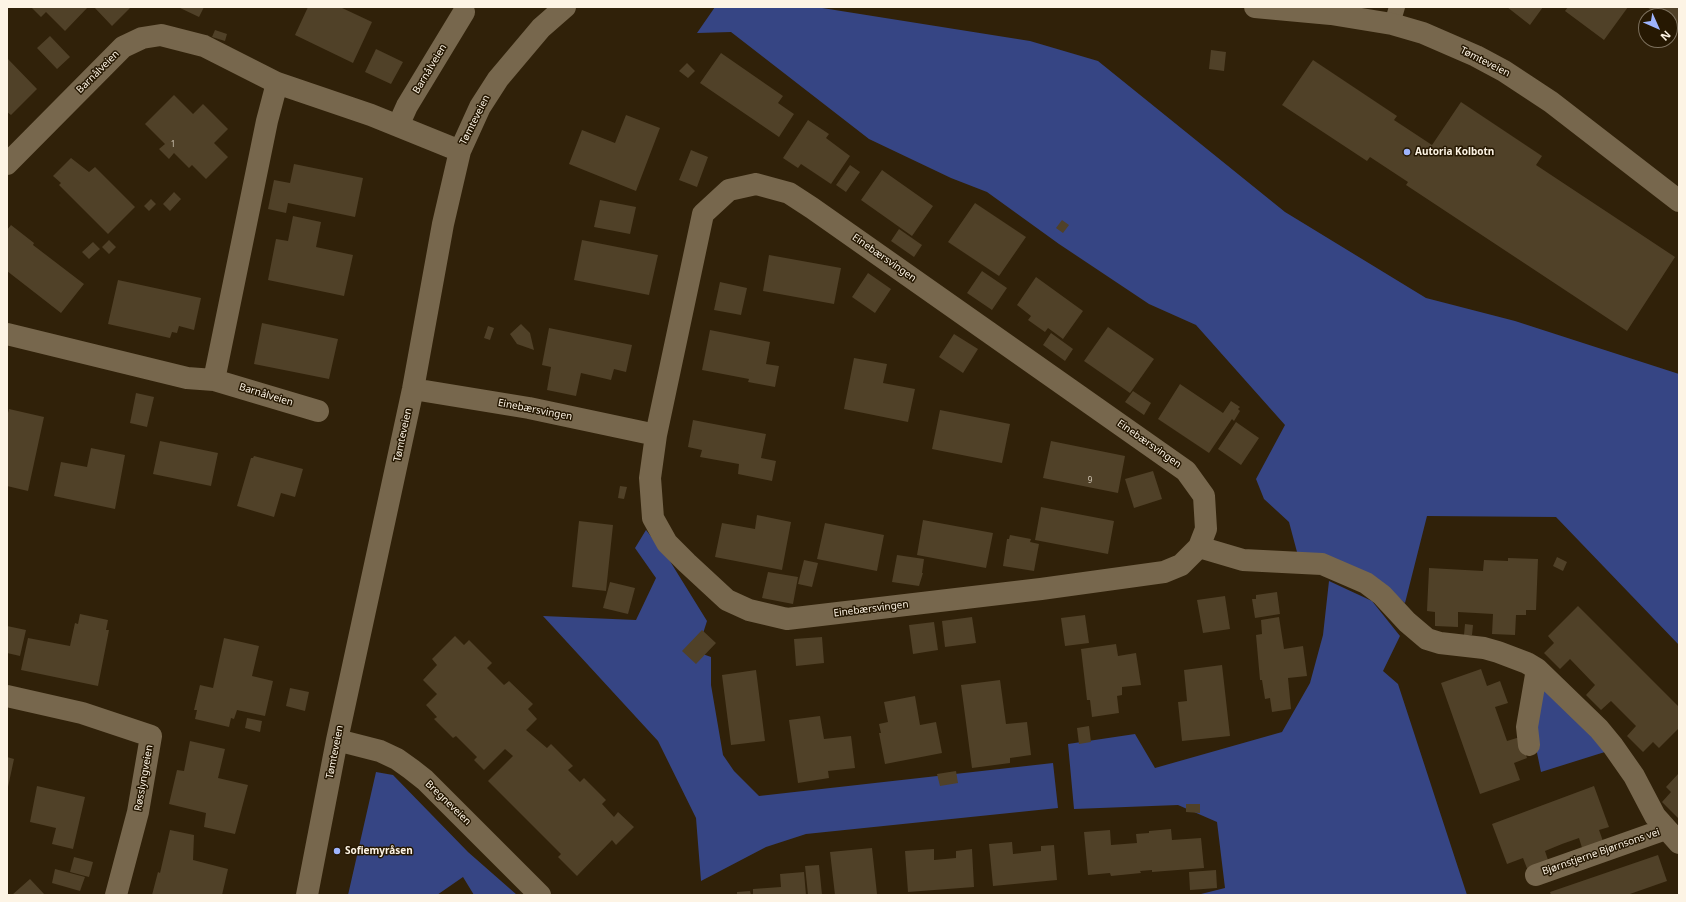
<!DOCTYPE html>
<meta charset="utf-8">
<style>
body{margin:0}
#map{position:relative;width:1686px;height:902px;overflow:hidden;background:#302109;font-family:"Noto Sans",sans-serif}
canvas{display:block}
.frame{position:absolute;inset:0;border:8px solid #fdf4e5;pointer-events:none}
.north{position:absolute;left:1638px;top:8px;width:40px;height:40px;box-sizing:border-box;background:#261802;border:1px solid #7c705d;border-radius:50%;rotate:135deg;font-size:11px;font-weight:700;line-height:16px;text-align:center;color:#fdf4e5}
.north::after{content:'';display:block;margin:auto;width:14px;height:18px;background:#9eb4fd;clip-path:polygon(50% 0,100% 100%,50% 72%,0 100%)}
</style>
<div id="map">
<canvas width="1686" height="902"></canvas>
<div class="frame"></div>
<div class="north">N</div>
</div>
<script>
const c = document.querySelector('canvas').getContext('2d');
c.lineJoin = 'round';
function fillPath(path, color) {
  c.fillStyle = color;
  c.fill(path, 'evenodd');
}
function shape(rows) {
  const path = new Path2D();
  for (const r of rows) {
    path.moveTo(r[0], r[1]);
    for (let i = 2; i < r.length; i += 2) path.lineTo(r[i], r[i + 1]);
  }
  return path;
}
function trace(path, color, width, dash) {
  c.strokeStyle = color;
  c.lineWidth = width;
  c.lineCap = dash ? 'butt' : 'round';
  c.setLineDash(dash || []);
  c.stroke(path);
}
function label(font, color, halo, rows, align = 'center') {
  c.font = font + ' "Noto Sans",sans-serif';
  c.lineWidth = 3;
  c.setLineDash([]);
  c.textBaseline = 'middle';
  c.strokeStyle = halo;
  c.fillStyle = color;
  for (const [text, x, y, turn = 0] of rows) {
    c.save();
    c.translate(x, y);
    c.rotate((+turn || 0) * Math.PI / 180);
    c.textAlign = isNaN(turn) ? turn : align;
    if (halo) c.strokeText(text, 0, 0);
    c.fillText(text, 0, 0);
    c.restore();
  }
}
fillPath(shape([
 [715,7,816,7,1030,41,1098,61,1285,212,1426,298,1515,321,1679,374,1679,645,1556,517,1427,516,1405,603,1367,573,1297,552,1289,522,1264,499,1256,479,1285,425,1196,325,1149,304,1059,244,987,192,951,178,869,139,731,32,697,33],
 [646,530,668,558,707,621,697,652,711,657,711,685,723,755,734,771,759,796,1053,763,1058,808,806,834,766,847,701,881,696,818,658,741,543,616,636,620,656,578,635,548],
 [1329,581,1372,601,1400,636,1383,671,1398,684,1467,895,1197,895,1225,888,1217,822,1178,805,1074,809,1068,744,1135,734,1155,768,1282,732,1310,683,1323,635],
 [1541,684,1608,751,1541,772,1536,748],
 [376,772,393,775,468,852,517,895,474,895,463,877,437,895,348,895]
]), '#364584');
fillPath(shape([
 [31,7,88,7,65,31,46,12,41,17],
 [94,7,131,7,112,26],
 [178,7,204,7,199,17],
 [308,7,340,7,372,22,353,63,295,35],
 [1507,7,1543,7,1530,25],
 [1568,7,1628,7,1604,40,1565,11],
 [1647,7,1679,7,1679,31,1670,25,1670,16,1659,16],
 [215,30,227,34,225,41,212,37],
 [50,36,70,57,57,69,37,48],
 [376,49,403,62,391,84,365,72],
 [1211,50,1226,52,1224,71,1209,69],
 [721,53,783,96,778,103,794,114,779,137,700,83],
 [7,58,37,89,11,115,7,112],
 [1313,60,1397,116,1394,120,1432,145,1461,102,1542,156,1536,165,1675,257,1627,331,1406,185,1408,182,1370,157,1367,161,1282,105],
 [687,63,695,71,688,78,679,71],
 [174,95,193,114,203,104,228,129,214,143,228,157,206,179,192,165,189,168,174,153,169,159,159,149,165,144,145,124],
 [626,115,660,128,636,191,569,164,582,130,615,143],
 [808,120,829,134,826,138,850,156,831,184,801,164,798,168,783,158],
 [691,150,708,157,697,187,679,180],
 [71,158,89,172,95,167,135,207,108,234,59,185,61,183,53,176],
 [294,164,363,178,355,217,288,203,286,213,268,209,274,180,290,183],
 [850,165,860,172,846,192,836,185],
 [882,170,933,206,912,236,861,200],
 [174,192,181,199,170,211,163,204],
 [151,199,156,204,149,211,144,206],
 [600,200,636,207,630,234,594,227],
 [975,203,1026,237,999,276,948,242],
 [293,216,321,222,316,247,353,255,344,296,268,280,276,239,288,241],
 [1062,220,1069,225,1063,233,1056,228],
 [11,225,34,243,33,245,84,284,61,313,7,271,7,230],
 [899,229,922,245,914,257,891,241],
 [109,240,116,247,109,254,102,247],
 [582,240,658,255,649,295,574,280],
 [93,242,100,249,89,259,82,252],
 [769,255,841,268,834,304,763,291],
 [982,271,1007,288,992,310,967,293],
 [868,273,891,289,875,313,852,297],
 [1036,277,1083,311,1063,339,1048,328,1045,332,1028,320,1031,316,1017,305],
 [118,280,201,298,194,330,179,326,177,333,172,332,170,338,108,324],
 [720,282,747,288,741,315,714,310],
 [262,323,338,339,329,379,254,364],
 [521,324,530,333,534,350,517,344,510,334],
 [488,326,494,328,490,340,484,338],
 [1108,327,1154,359,1130,393,1084,361],
 [549,328,632,345,626,372,614,369,611,380,581,373,576,396,547,390,551,367,542,365],
 [710,330,770,342,766,364,779,366,775,387,748,382,749,379,702,370],
 [1051,333,1073,349,1065,361,1043,345],
 [954,334,978,349,963,373,939,357],
 [854,358,887,364,883,383,915,389,908,422,844,409],
 [1180,384,1223,413,1231,401,1240,407,1238,409,1240,411,1234,421,1232,419,1209,453,1158,419],
 [1133,391,1151,403,1144,415,1125,402],
 [136,393,154,397,147,427,130,423],
 [9,409,44,417,28,491,7,486,7,417],
 [940,410,1010,424,1002,463,932,449],
 [693,420,766,434,761,458,776,461,772,481,738,474,739,464,700,457,702,450,688,447],
 [1236,422,1259,438,1241,465,1218,449],
 [160,441,218,453,211,486,153,474],
 [1051,441,1125,456,1118,493,1043,478],
 [91,448,125,455,115,509,54,496,61,462,87,467],
 [254,456,303,469,295,497,281,493,274,517,237,506,251,458,253,458],
 [1153,471,1162,499,1134,508,1125,479],
 [620,486,627,487,624,499,618,498],
 [1041,507,1114,521,1108,554,1035,540],
 [757,515,791,522,782,570,715,557,722,523,755,529],
 [923,520,993,533,986,568,917,555],
 [579,521,613,525,606,591,572,587],
 [825,523,884,535,877,571,817,559],
 [1010,535,1031,539,1030,542,1039,544,1034,571,1003,566,1007,539,1009,539],
 [897,555,924,559,922,573,923,573,919,586,892,582],
 [1557,557,1567,562,1563,571,1553,566],
 [1508,558,1538,559,1536,610,1526,610,1526,615,1516,615,1515,635,1492,634,1493,614,1458,612,1458,627,1435,626,1435,612,1427,611,1429,568,1483,571,1484,560,1508,561],
 [804,560,818,563,812,587,798,584],
 [768,572,798,577,793,604,762,598],
 [610,582,635,588,628,614,603,608],
 [1277,592,1280,614,1255,618,1252,599,1256,599,1256,595],
 [1225,596,1230,629,1203,633,1197,600],
 [1578,606,1679,707,1679,728,1659,748,1653,742,1643,752,1627,736,1636,726,1611,701,1601,710,1586,695,1595,685,1570,659,1560,669,1544,653,1554,643,1548,636],
 [80,614,108,620,106,630,109,630,98,686,21,670,28,638,70,646,75,623,78,624],
 [1085,615,1089,643,1065,646,1061,618],
 [972,617,976,643,945,647,942,621],
 [1279,617,1284,649,1303,646,1307,676,1288,678,1291,709,1272,712,1270,698,1265,699,1262,680,1260,680,1256,635,1262,634,1261,620],
 [934,622,938,650,913,654,909,625],
 [1465,624,1473,625,1472,635,1464,635],
 [7,626,26,630,20,656,7,653],
 [702,630,716,643,696,664,682,651],
 [455,636,464,645,469,640,492,663,487,668,504,685,509,681,533,704,528,709,537,719,526,730,547,748,551,744,573,766,568,770,580,782,584,778,606,800,602,804,614,817,618,812,634,827,616,845,612,840,577,876,558,857,561,854,488,781,513,756,505,749,484,770,474,760,477,757,456,736,453,738,434,719,437,717,426,705,437,694,423,680,437,665,432,659],
 [822,637,824,663,796,666,794,639],
 [224,638,259,646,252,676,273,681,265,716,237,710,234,719,231,718,229,727,195,719,197,710,194,710,200,685,213,688],
 [1116,644,1118,656,1136,653,1141,685,1122,687,1122,695,1117,696,1119,713,1092,717,1090,700,1087,700,1081,649],
 [1222,665,1230,736,1182,741,1178,702,1187,701,1184,670],
 [1481,669,1487,686,1500,681,1508,703,1495,707,1507,741,1520,737,1527,758,1514,763,1520,780,1480,794,1441,683],
 [756,670,765,741,731,745,722,675],
 [1000,680,1006,724,1027,722,1031,755,1010,758,1010,763,972,768,961,685],
 [290,688,309,692,305,711,286,706],
 [915,696,920,725,936,722,942,753,885,764,879,733,881,733,879,724,888,722,884,702],
 [820,716,824,739,851,736,855,768,828,771,829,778,798,783,789,720],
 [247,718,262,721,260,732,245,728],
 [1089,726,1091,742,1079,744,1077,728],
 [190,741,225,749,218,778,248,785,235,834,204,827,206,813,169,804,177,770,184,771],
 [7,757,14,759,8,787,7,787],
 [956,771,958,783,940,786,937,774],
 [1679,773,1679,817,1678,818,1662,802,1671,792,1666,787],
 [37,786,85,797,73,849,52,844,56,828,30,822],
 [1594,786,1609,827,1599,830,1604,844,1583,851,1579,838,1562,844,1545,851,1549,863,1528,871,1523,858,1507,864,1492,824],
 [1186,804,1200,804,1200,813,1186,812],
 [1171,829,1172,840,1201,838,1204,868,1152,872,1152,870,1140,871,1141,873,1111,876,1110,873,1088,875,1084,832,1110,830,1111,845,1137,843,1136,834,1149,833,1149,831],
 [170,830,194,835,193,860,228,869,222,895,152,895,158,872,160,873],
 [1012,842,1013,854,1041,851,1041,846,1054,845,1057,880,993,886,989,844],
 [872,848,877,894,835,895,830,852],
 [934,849,934,860,956,858,956,851,972,849,974,887,908,892,905,851],
 [1658,855,1667,881,1627,895,1551,895,1550,892],
 [74,857,93,862,89,877,70,872],
 [819,865,822,895,808,895,805,866],
 [55,869,85,877,80,891,52,883],
 [1216,870,1217,888,1190,890,1189,872],
 [804,872,806,895,753,895,753,889,781,887,780,874],
 [30,879,45,895,12,895],
 [750,891,751,895,737,895,737,892]
]), '#504128');
trace(shape([
 [1392,24,1397,7]
]), '#77674d', 16);
trace(shape([
 [1255,7,1331,14,1392,24,1423,33,1476,56,1504,71,1551,102,1679,201],
 [398,126,407,106,464,12],
 [7,164,123,47,142,38,161,35,204,46,277,83,371,115,460,151],
 [756,184,789,193,812,208,1186,471,1204,496,1206,529,1199,547,1181,565,1164,572,1041,589,787,619,749,610,727,600,687,563,667,543,653,518,650,478,656,435,703,214,729,190,756,184],
 [7,334,187,378,214,380,267,121,277,83],
 [214,380,318,411],
 [413,389,529,408,656,435],
 [1199,547,1243,560,1322,564,1366,583,1382,595,1407,622,1427,639,1440,643,1484,648,1498,652,1527,663,1537,669,1599,729,1613,746,1634,776,1655,816,1679,843],
 [7,696,82,713,151,736,138,812,116,895],
 [337,740,380,751,397,759,411,769,425,780,540,895],
 [1529,745,1527,727,1537,669],
 [1536,875,1666,829],
 [307,895,337,740,413,389,443,224,460,151,480,107,498,79,541,28,565,7]
]), '#77674d', 22);
for (const [x, y, r, color] of [
 [1407,152,4,"#9eb4fd"],
 [337,851,4,"#9eb4fd"]
]) {
  const dot = new Path2D();
  dot.arc(x, y, r, 0, 2 * Math.PI);
  c.fillStyle = color;
  c.fill(dot);
  trace(dot, '#261802', 1.5);
}
label('8px', '#d2c7b6', null, [
 ["1",173,145],
 ["9",1090,481]
]);
label('10px', '#fdf4e5', '#261802', [
 ["Tømteveien",1485,62,27],
 ["Barnålveien",430,69,-59],
 ["Barnålveien",98,72,-45],
 ["Tømteveien",475,120,-63],
 ["Einebærsvingen",884,258,35],
 ["Barnålveien",266,395,17],
 ["Einebærsvingen",535,410,11],
 ["Tømteveien",403,435,-78],
 ["Einebærsvingen",1149,444,35],
 ["Einebærsvingen",871,609,-7],
 ["Tømteveien",335,752,-79],
 ["Røsslyngveien",144,778,-80],
 ["Bregneveien",448,803,44],
 ["Bjørnstjerne Bjørnsons vei",1601,852,-19]
]);
label('bold 10px', '#fdf4e5', '#261802', [
 ["Autoria Kolbotn",1415,152],
 ["Sofiemyråsen",345,851]
], 'left');
</script>
